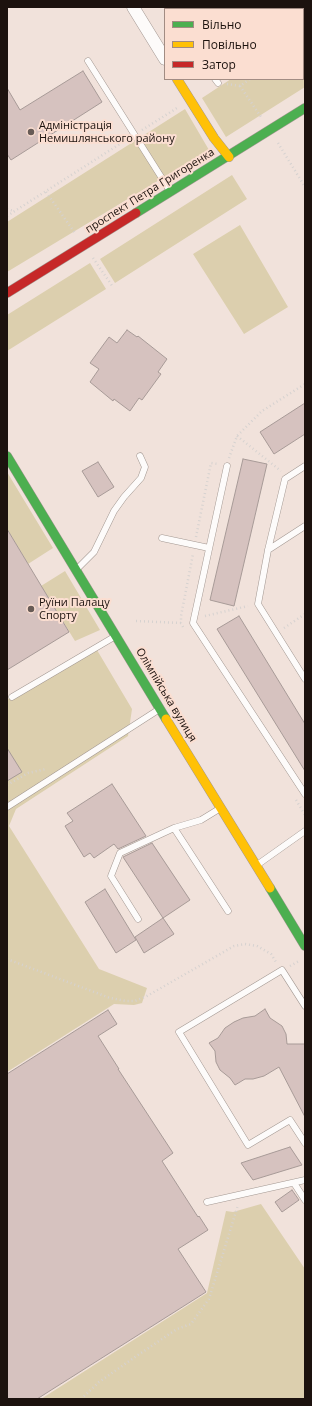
<!DOCTYPE html>
<meta charset="utf-8">
<style>
body{margin:0}
#map{position:relative;width:312px;height:1406px;overflow:hidden;background:#f1e2db;font-family:"Open Sans",sans-serif}
canvas{display:block}
.frame{position:absolute;inset:0;border:8px solid #1c120e;pointer-events:none}
.legend{position:absolute;left:164px;top:8px;width:140px;height:72px;box-sizing:border-box;background:#fbded1;border:1px solid #a28c83;margin:0;padding:5px 7px;list-style:none;font-size:12px;color:#1c120e}
.legend li{display:flex;align-items:center;gap:8px;height:20px}
.legend b{width:20px;border:1px solid #a28c83}
</style>
<div id="map">
<canvas width="312" height="1406"></canvas>
<div class="frame"></div>
<ul class="legend">
<li><b style="height:5px;background:#4caf50"></b>Вільно</li>
<li><b style="height:5px;background:#ffc107"></b>Повільно</li>
<li><b style="height:5px;background:#c62828"></b>Затор</li>
</ul>
</div>
<script>
const c = document.querySelector('canvas').getContext('2d');
c.lineJoin = 'round';
function fillPath(path, color) {
  c.fillStyle = color;
  c.fill(path, 'evenodd');
}
function shape(rows) {
  const path = new Path2D();
  for (const r of rows) {
    path.moveTo(r[0], r[1]);
    for (let i = 2; i < r.length; i += 2) path.lineTo(r[i], r[i + 1]);
  }
  return path;
}
function trace(path, color, width, dash) {
  c.strokeStyle = color;
  c.lineWidth = width;
  c.lineCap = dash ? 'butt' : 'round';
  c.setLineDash(dash || []);
  c.stroke(path);
}
function label(font, color, halo, rows, align = 'center') {
  c.font = font + ' "Open Sans",sans-serif';
  c.lineWidth = 4;
  c.setLineDash([]);
  c.textBaseline = 'middle';
  c.strokeStyle = halo;
  c.fillStyle = color;
  for (const [text, x, y, turn = 0] of rows) {
    c.save();
    c.translate(x, y);
    c.rotate((+turn || 0) * Math.PI / 180);
    c.textAlign = isNaN(turn) ? turn : align;
    if (halo) c.strokeText(text, 0, 0);
    c.fillText(text, 0, 0);
    c.restore();
  }
}
fillPath(shape([
 [305,31,305,87,226,137,202,98,231,79,303,79,303,32],
 [185,109,209,150,7,272,7,222],
 [232,175,247,199,115,283,100,259],
 [240,225,288,307,244,334,193,254],
 [90,263,106,289,7,351,7,315],
 [7,472,53,548,28,564,7,529],
 [65,571,100,630,75,641,41,586],
 [97,650,132,709,128,736,16,809,9,826,99,969,147,988,142,1003,134,1005,114,1004,7,1072,7,698,12,700],
 [261,1204,305,1269,305,1399,41,1399,207,1293,226,1211,233,1212]
]), '#dccfae');
const building = shape([
 [83,71,102,102,11,160,7,154,7,88,20,110,83,71],
 [127,330,137,337,138,336,167,359,158,372,161,374,142,400,139,398,130,411,114,399,113,401,90,382,99,369,90,363,109,337,117,343,127,330],
 [305,403,305,434,274,454,260,432,305,403],
 [243,459,267,464,234,606,210,600,243,459],
 [98,462,114,487,98,497,82,471,98,462],
 [7,529,69,632,7,670,7,529],
 [239,616,305,724,305,771,217,629,239,616],
 [7,748,22,772,7,781,7,748],
 [112,784,146,836,118,849,114,844,94,858,90,853,84,857,65,826,73,821,67,813,112,784],
 [152,843,190,900,163,918,123,857,152,843],
 [105,889,136,940,116,953,85,902,105,889],
 [163,918,174,934,144,953,135,937,163,918],
 [265,1009,270,1018,282,1026,286,1034,287,1044,305,1044,305,1117,279,1067,264,1076,253,1079,245,1079,235,1085,230,1078,220,1070,216,1062,215,1051,209,1043,218,1038,225,1028,234,1022,243,1018,255,1016,265,1009],
 [108,1010,117,1024,98,1036,119,1069,118,1069,173,1153,162,1161,198,1217,199,1216,208,1230,178,1249,206,1292,37,1399,7,1399,7,1074,108,1010],
 [290,1147,302,1165,253,1180,241,1163,290,1147],
 [292,1190,299,1200,282,1212,275,1202,292,1190]
]);
fillPath(building, '#d6c2bf');
trace(building, '#a79a97', 1);
const lane = shape([
 [171,7,172,9],
 [88,61,170,191],
 [215,79,218,83],
 [227,466,193,623,305,794],
 [305,466,285,479,268,550,258,604,305,679],
 [162,538,209,548],
 [268,550,305,526],
 [77,569,94,552,114,511,124,497,141,478,145,467,140,456],
 [12,697,114,637],
 [7,807,158,710],
 [174,828,228,911],
 [257,865,305,831],
 [138,919,111,876,120,853,174,828,201,820,219,809],
 [305,1006,282,970,179,1032,248,1145,290,1120,305,1143],
 [294,1183,305,1200],
 [207,1202,305,1180]
]);
const street = shape([
 [133,7,165,59]
]);
const fast = shape([
 [136,213,305,108],
 [7,456,166,719],
 [270,888,305,946]
]);
const slow = shape([
 [177,79,214,138,229,157],
 [166,719,270,888]
]);
const jam = shape([
 [7,293,136,213]
]);
trace(lane, '#a39892', 7);
trace(street, '#a39892', 13);
trace(fast, '#a39892', 10);
trace(slow, '#a39892', 10);
trace(jam, '#a39892', 10);
trace(shape([
 [236,7,236,9],
 [303,46,305,45],
 [227,84,240,86,250,79],
 [240,86,261,117],
 [142,130,177,108],
 [278,143,305,187],
 [46,192,75,233],
 [7,209,14,211],
 [7,216,126,140],
 [93,258,113,287],
 [237,436,281,471],
 [229,458,237,436,262,411,305,384],
 [196,537,211,463,218,464],
 [205,616,248,606],
 [136,621,181,623],
 [183,627,181,623,181,616,193,554],
 [284,628,305,614],
 [7,785,28,773,46,769],
 [296,800,305,815],
 [7,959,110,998,126,1001,135,1001,147,996,234,946,245,944,257,946,271,954,276,962],
 [290,966,299,961],
 [81,1399,99,1382,138,1355,177,1329,191,1324,209,1299,238,1205]
]), '#d6d2d0', 2.5, [1, 3]);
trace(lane, '#fdfbfa', 6);
trace(street, '#fdfbfa', 12);
trace(fast, '#4caf50', 9);
trace(slow, '#ffc107', 9);
trace(jam, '#c62828', 9);
for (const [x, y, r, color] of [
 [31,132,4,"#675b56"],
 [31,609,4,"#675b56"]
]) {
  const dot = new Path2D();
  dot.arc(x, y, r, 0, 2 * Math.PI);
  c.fillStyle = color;
  c.fill(dot);
  trace(dot, '#fbded1', 1.5);
}
label('11px', '#1c120e', '#fbded1', [
 ["Адміністрація",39,126],
 ["Немишлянського району",39,139],
 ["Руїни Палацу",39,603],
 ["Спорту",39,616]
], 'left');
label('11px', '#1c120e', '#fbded1', [
 ["проспект Петра Григоренка",150,191,-32],
 ["Олімпійська вулиця",166,695,59]
]);
</script>
